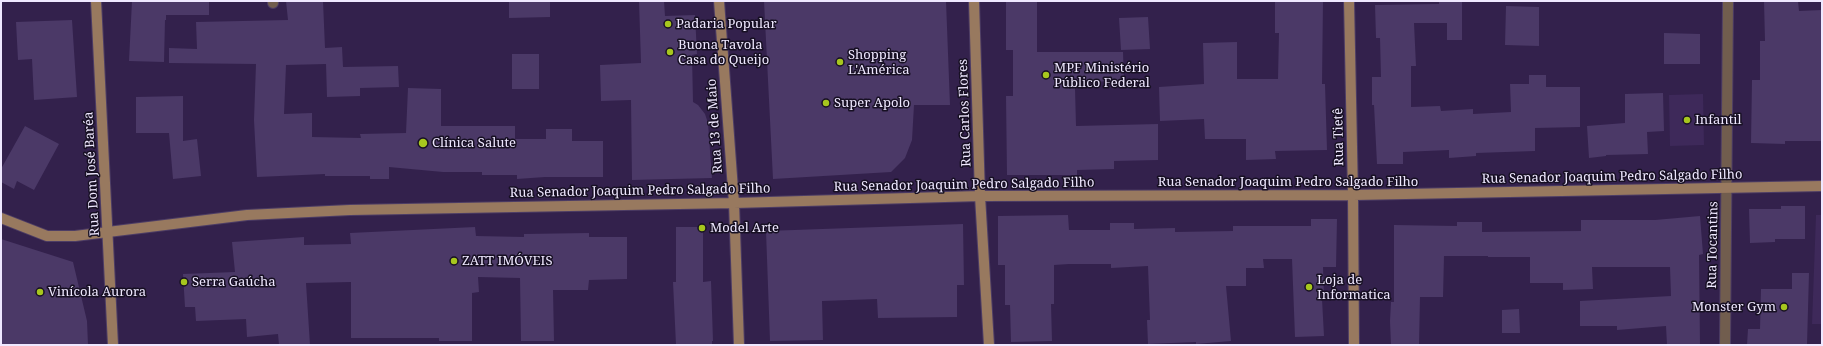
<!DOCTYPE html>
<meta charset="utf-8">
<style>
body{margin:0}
#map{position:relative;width:1823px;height:346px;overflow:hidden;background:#33214c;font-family:"Noto Serif",serif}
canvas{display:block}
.frame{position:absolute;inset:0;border:2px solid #efe8ff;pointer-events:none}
</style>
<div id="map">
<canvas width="1823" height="346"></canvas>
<div class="frame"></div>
</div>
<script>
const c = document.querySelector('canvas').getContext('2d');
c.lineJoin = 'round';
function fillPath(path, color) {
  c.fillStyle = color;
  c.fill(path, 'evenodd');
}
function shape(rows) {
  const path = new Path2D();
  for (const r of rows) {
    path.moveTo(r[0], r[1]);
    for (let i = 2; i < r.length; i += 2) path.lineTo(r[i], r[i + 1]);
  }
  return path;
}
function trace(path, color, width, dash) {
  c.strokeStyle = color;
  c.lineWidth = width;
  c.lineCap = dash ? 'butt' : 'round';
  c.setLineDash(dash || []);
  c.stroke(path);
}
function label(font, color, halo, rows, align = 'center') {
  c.font = font + ' "Noto Serif",serif';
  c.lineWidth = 3;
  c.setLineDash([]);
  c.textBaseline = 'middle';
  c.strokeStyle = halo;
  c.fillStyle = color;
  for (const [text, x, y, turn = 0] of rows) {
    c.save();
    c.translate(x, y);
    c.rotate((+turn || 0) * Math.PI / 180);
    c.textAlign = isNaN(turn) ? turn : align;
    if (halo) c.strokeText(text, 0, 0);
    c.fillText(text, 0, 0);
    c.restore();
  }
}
fillPath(shape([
 [1703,94,1704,145,1670,146,1669,95],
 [1816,215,1822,215,1822,324,1812,324]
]), '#3e295a');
fillPath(shape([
 [132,1,209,1,209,15,166,15,166,20,165,20,164,62,129,61],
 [286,1,323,1,325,48,342,47,343,67,398,66,399,87,360,88,360,96,327,97,326,64,286,65,284,114,312,113,312,137,361,138,360,134,406,133,408,88,441,89,441,126,515,126,515,139,546,139,546,129,572,129,572,141,603,141,603,177,545,177,517,179,517,175,482,175,482,172,443,172,389,167,389,179,370,179,370,176,325,176,325,174,257,177,254,120,256,64,169,63,169,48,197,49,196,22,288,20],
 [509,1,550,1,550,17,509,18],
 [639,1,664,1,665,16,695,15,697,54,692,55,693,102,698,105,705,114,708,123,712,178,632,180,631,100,601,101,600,65,641,63],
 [764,1,946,1,950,105,914,105,912,140,905,158,891,172,773,179],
 [1006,1,1037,1,1037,52,1123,52,1124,81,1080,82,1080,88,1075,88,1076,126,1158,124,1158,160,1114,161,1114,169,1077,170,1077,175,1007,175,1006,96,1013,96,1013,50,1006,50],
 [1275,1,1323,1,1322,84,1325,84,1327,150,1275,151,1276,159,1246,160,1246,139,1205,139,1204,119,1160,121,1159,87,1204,84,1203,43,1237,42,1237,79,1278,79,1279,33,1275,33],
 [1439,1,1462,1,1462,40,1447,40,1447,23,1414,23,1416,66,1411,66,1411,107,1440,106,1441,111,1473,109,1473,114,1511,112,1510,84,1529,84,1529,75,1546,75,1546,87,1580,87,1580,127,1535,128,1535,151,1476,153,1476,156,1449,158,1449,150,1403,152,1403,164,1377,164,1374,105,1372,105,1372,77,1381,77,1380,38,1376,38,1375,5,1439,4],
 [1764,1,1798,1,1799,11,1822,10,1822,141,1785,141,1785,144,1751,143,1752,80,1760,80,1760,41,1765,41],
 [1506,6,1539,7,1539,46,1505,45],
 [1148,17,1150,49,1121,50,1119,18],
 [72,20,77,97,34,100,32,59,18,60,16,22],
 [1664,33,1700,34,1700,64,1664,64],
 [512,54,539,54,539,89,512,89],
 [1663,93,1664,131,1647,132,1648,154,1606,155,1606,156,1589,158,1587,126,1625,123,1625,94],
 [183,96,183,141,197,139,201,176,173,179,169,133,136,133,136,97],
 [25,126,59,144,34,190,17,181,14,189,1,182,1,169],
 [1781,206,1805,206,1805,239,1775,239,1775,242,1750,243,1749,209,1781,209],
 [1068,215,1069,230,1110,230,1110,223,1134,223,1134,229,1175,228,1175,232,1233,231,1233,226,1311,226,1311,219,1337,219,1336,267,1323,267,1324,299,1322,299,1324,336,1295,337,1292,259,1263,259,1264,268,1246,268,1246,286,1226,286,1231,341,1196,344,1196,342,1148,344,1147,320,1150,320,1148,266,1111,268,1111,264,1069,264,1054,265,1054,304,1051,304,1052,341,1011,342,1010,305,1005,305,1005,265,998,265,998,216],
 [1700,216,1703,254,1699,255,1700,345,1667,345,1666,326,1617,330,1617,326,1580,326,1580,301,1671,296,1670,267,1592,267,1593,289,1563,290,1563,283,1530,283,1530,257,1488,257,1488,256,1444,256,1443,297,1420,297,1419,345,1391,345,1390,321,1391,302,1394,302,1394,225,1457,226,1457,222,1482,222,1482,232,1581,231,1581,220,1655,220],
 [963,224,964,285,957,285,957,317,878,318,877,299,822,301,823,340,770,341,766,231],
 [475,227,476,236,524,237,524,234,589,233,589,237,627,237,627,279,589,280,588,290,553,290,554,341,521,341,520,278,478,277,479,292,472,293,472,341,439,341,439,338,351,338,351,282,306,283,310,345,279,345,278,334,247,337,246,319,196,321,195,307,185,307,183,274,235,272,232,242,304,237,304,245,351,244,350,233],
 [676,227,703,227,703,282,711,281,713,341,712,341,712,345,676,345,673,282,676,282],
 [1,239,73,262,87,321,88,345,1,345],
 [1792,273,1809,273,1807,345,1747,345,1748,329,1760,329,1761,289,1792,289],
 [1519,309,1520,333,1502,333,1502,310]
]), '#4b3967');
const street = shape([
 [273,1,273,3],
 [1725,345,1728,1]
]);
const secondary = shape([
 [96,1,113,345],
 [719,1,734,203,739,345],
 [974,1,980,196,989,345],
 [1349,1,1353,195,1354,345],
 [1,218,47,236,75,236,247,215,350,210,734,203,980,196,1353,195,1822,186]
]);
trace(street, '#4d3d65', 12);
trace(secondary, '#4d3d65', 12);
trace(street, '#715d4e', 10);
trace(secondary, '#98795f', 10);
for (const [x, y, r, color] of [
 [668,24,4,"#a7c71e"],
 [670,52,4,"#a7c71e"],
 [840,62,4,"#a7c71e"],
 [1046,75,4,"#a7c71e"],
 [826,103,4,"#a7c71e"],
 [1687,120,4,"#a7c71e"],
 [423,143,5,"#a7c71e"],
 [702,228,4,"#a7c71e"],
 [454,261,4,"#a7c71e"],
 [184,282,4,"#a7c71e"],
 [1309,287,4,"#a7c71e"],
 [40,292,4,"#a7c71e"],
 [1784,307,4,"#a7c71e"]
]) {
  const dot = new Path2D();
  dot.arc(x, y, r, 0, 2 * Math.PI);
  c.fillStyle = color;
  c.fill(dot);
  trace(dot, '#171023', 1.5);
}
label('13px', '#efe8ff', '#171023', [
 ["Padaria Popular",676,24],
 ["Buona Tavola",678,45],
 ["Casa do Queijo",678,60],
 ["Shopping",848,55],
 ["L'América",848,70],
 ["MPF Ministério",1054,68],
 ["Público Federal",1054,83],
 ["Super Apolo",834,103],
 ["Infantil",1695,120],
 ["Clínica Salute",432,143],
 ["Model Arte",710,228],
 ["ZATT IMÓVEIS",462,261],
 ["Loja de",1317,280],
 ["Informatica",1317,295],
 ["Serra Gaúcha",192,282],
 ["Vinícola Aurora",48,292],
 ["Monster Gym",1776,307,"right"]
], 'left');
label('13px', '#efe8ff', '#171023', [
 ["Rua Carlos Flores",965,113,-92],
 ["Rua 13 de Maio",715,126,-94],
 ["Rua Tietê",1339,137,-91],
 ["Rua Dom José Baréa",92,174,-93],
 ["Rua Senador Joaquim Pedro Salgado Filho",1612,177,-1],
 ["Rua Senador Joaquim Pedro Salgado Filho",1288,182],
 ["Rua Senador Joaquim Pedro Salgado Filho",964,185,-1],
 ["Rua Senador Joaquim Pedro Salgado Filho",640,191,-1],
 ["Rua Tocantins",1713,245,-89]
]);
</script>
